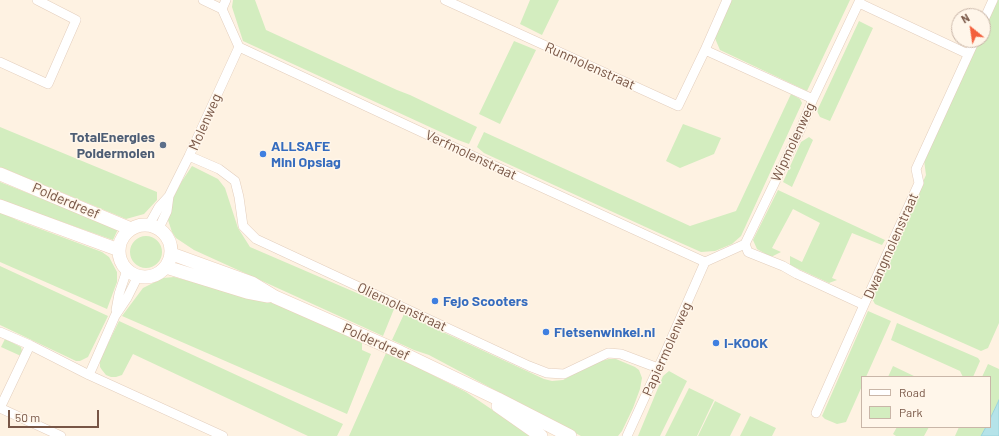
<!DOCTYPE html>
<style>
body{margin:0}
#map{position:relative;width:999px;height:436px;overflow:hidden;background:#fef2e2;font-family:Barlow,sans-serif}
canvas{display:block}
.legend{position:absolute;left:861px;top:376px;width:130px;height:52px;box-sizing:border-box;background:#fff6ea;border:1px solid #c9b6a8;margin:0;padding:5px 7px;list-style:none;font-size:12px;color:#785646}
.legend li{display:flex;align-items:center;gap:8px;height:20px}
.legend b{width:20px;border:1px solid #c9b6a8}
.north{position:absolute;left:951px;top:8px;width:40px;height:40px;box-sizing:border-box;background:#fff6ea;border:1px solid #c9b6a8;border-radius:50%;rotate:330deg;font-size:11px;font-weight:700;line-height:16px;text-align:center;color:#785646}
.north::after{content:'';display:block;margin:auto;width:14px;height:18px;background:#f3603c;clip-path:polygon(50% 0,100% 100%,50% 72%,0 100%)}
.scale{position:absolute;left:8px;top:410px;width:91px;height:18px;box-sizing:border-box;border:2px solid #785646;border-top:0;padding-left:5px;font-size:12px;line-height:14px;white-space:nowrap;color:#785646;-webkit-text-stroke:3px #fff6ea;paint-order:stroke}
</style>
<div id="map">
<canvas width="999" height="436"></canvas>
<ul class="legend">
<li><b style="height:5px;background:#fff"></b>Road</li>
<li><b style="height:11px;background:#d3edbf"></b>Park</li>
</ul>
<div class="north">N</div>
<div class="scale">50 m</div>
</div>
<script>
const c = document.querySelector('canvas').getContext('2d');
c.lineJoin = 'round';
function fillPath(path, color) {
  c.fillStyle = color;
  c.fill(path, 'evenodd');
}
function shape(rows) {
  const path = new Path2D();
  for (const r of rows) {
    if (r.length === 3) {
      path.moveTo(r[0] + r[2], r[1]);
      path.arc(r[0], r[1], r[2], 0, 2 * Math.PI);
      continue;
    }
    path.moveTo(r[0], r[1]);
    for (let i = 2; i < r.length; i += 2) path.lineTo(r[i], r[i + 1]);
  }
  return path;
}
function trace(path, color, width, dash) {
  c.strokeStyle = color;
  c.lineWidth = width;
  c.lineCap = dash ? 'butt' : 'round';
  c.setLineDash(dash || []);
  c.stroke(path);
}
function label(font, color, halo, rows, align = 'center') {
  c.font = font + ' Barlow,sans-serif';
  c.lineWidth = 3;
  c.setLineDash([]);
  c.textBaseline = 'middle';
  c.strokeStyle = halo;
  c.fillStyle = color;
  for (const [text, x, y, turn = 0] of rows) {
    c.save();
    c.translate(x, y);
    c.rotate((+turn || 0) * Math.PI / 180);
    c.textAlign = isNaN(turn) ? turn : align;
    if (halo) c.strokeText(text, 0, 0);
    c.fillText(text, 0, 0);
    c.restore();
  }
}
fillPath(shape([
 [233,0,255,0,266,30,397,90,410,95,477,127,469,144,458,140,243,41,232,7],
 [530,0,559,0,542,35,520,24],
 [731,0,850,0,807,91,720,50,714,36],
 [997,0,999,0,999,323,988,348,981,351,875,304,871,297,926,175,924,160,979,40,983,40,983,31],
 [859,21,873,28,830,121,820,117,817,111],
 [514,41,536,50,500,124,479,114],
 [791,94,800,99,802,103,741,236,732,244,715,251,701,252,674,240,484,153,477,147,484,132,690,226,736,211],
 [683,124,721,138,714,154,680,168,666,161],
 [0,127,157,192,157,200,144,214,126,219,0,167],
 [809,137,813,140,792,187,783,182,801,142],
 [192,166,218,179,225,188,238,228,250,247,394,309,383,336,194,250,176,238,172,232,168,220,170,207,174,196,182,181],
 [0,182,118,229,113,240,0,200],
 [778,190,885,240,882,245,852,233,832,278,837,280,829,283,790,265,790,256,802,262,820,223,793,209,772,248,781,252,771,257,757,249,753,240],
 [0,212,19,221,102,252,109,257,117,272,117,282,107,309,0,262],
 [146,252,16],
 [0,266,108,316,88,357,80,361,76,361,0,325],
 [174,277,280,305,362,343,362,350,371,354,347,414,122,316,143,288,163,278],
 [868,311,891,321,866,377,862,377,862,386,846,422,837,424,825,419,822,416],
 [404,314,544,379,552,381,563,380,597,362,609,359,616,359,635,367,639,370,642,378,640,389,633,408,622,431,618,436,581,436,429,355,414,350,392,340],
 [119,321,343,424,337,436,308,436,133,354,122,375,116,377,111,377,106,375,102,370,100,367,100,360],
 [897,323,978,358,980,361,973,377,963,377,960,371,891,340],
 [5,339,21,347,22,351,21,356,1,347],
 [386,353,413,365,466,392,531,436,349,436],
 [988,364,999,369,999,400,990,419,990,377,982,377],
 [893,366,916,377,888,377],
 [669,371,687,381,660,436,638,436,663,376],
 [689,388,714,400,697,436,665,436],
 [715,401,741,414,730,436,698,436],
 [750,416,776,428,772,436,740,436],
 [897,427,929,427,924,436,896,436,893,434],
 [959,427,986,427,981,436,955,436]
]), '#d3edbf');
const water = shape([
 [999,400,999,436,981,436,986,427,990,427,990,419,999,400]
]);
fillPath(water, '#b5e3e9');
trace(water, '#9ad4dc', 1);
const minor = shape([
 [203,0,222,9],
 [226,0,222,9,239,47],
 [445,0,678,106,705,50,727,0],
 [859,3,968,54],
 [983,22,993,0],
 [239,47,473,156,705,262],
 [705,50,813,99],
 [0,62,48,84,76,20,37,0],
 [189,156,219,169,235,181,239,197,243,226,256,239,529,366,547,373,564,374,608,353,621,354,658,368],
 [149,225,159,207,169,196,189,156,239,47],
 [159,228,167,211,169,196],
 [745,244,748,252,783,266,797,274,864,305,919,183,916,169,975,40],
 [705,262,745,244,801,128,813,99,860,0],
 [116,310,119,294,127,270],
 [0,332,30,345,89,375,223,436],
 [89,375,115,316,127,298,138,276],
 [0,408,30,345],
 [0,408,61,436],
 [816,413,864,305],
 [627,436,665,353,705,262]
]);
const secondary = shape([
 [0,174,131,229],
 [0,206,119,250],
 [145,251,26],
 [172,254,252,283,275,297,400,352,498,399,570,436],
 [166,267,247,292,268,296],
 [498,406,541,436]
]);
trace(minor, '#e3cebd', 10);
trace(secondary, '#ebd1bc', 14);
trace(minor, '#fff', 9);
trace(secondary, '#fff', 13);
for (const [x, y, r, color] of [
 [163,145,4,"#5c6f8a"],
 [263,154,4,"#3f7fe0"],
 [435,301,4,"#3f7fe0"],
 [546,332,4,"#3f7fe0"],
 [716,343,4,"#3f7fe0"]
]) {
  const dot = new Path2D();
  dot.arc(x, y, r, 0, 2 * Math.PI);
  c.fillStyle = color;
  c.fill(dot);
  trace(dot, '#fff6ea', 1.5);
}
label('14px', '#785646', '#fff6ea', [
 ["Runmolenstraat",590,66,24],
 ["Molenweg",205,122,-66],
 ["Wipmolenweg",793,142,-65],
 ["Verfmolenstraat",471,155,25],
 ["Polderdreef",66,201,23],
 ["Dwangmolenstraat",891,246,-66],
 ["Oliemolenstraat",402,307,25],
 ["Polderdreef",376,342,24],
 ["Papiermolenweg",667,349,-66]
]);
label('bold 14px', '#4e5e75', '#fff6ea', [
 ["TotalEnergies",155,137],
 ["Poldermolen",155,153]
], 'right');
label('bold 14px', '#366cbe', '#fff6ea', [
 ["ALLSAFE",271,146],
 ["Mini Opslag",271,162],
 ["Fejo Scooters",443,301],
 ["Fietsenwinkel.nl",554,332],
 ["I-KOOK",724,343]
], 'left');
</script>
